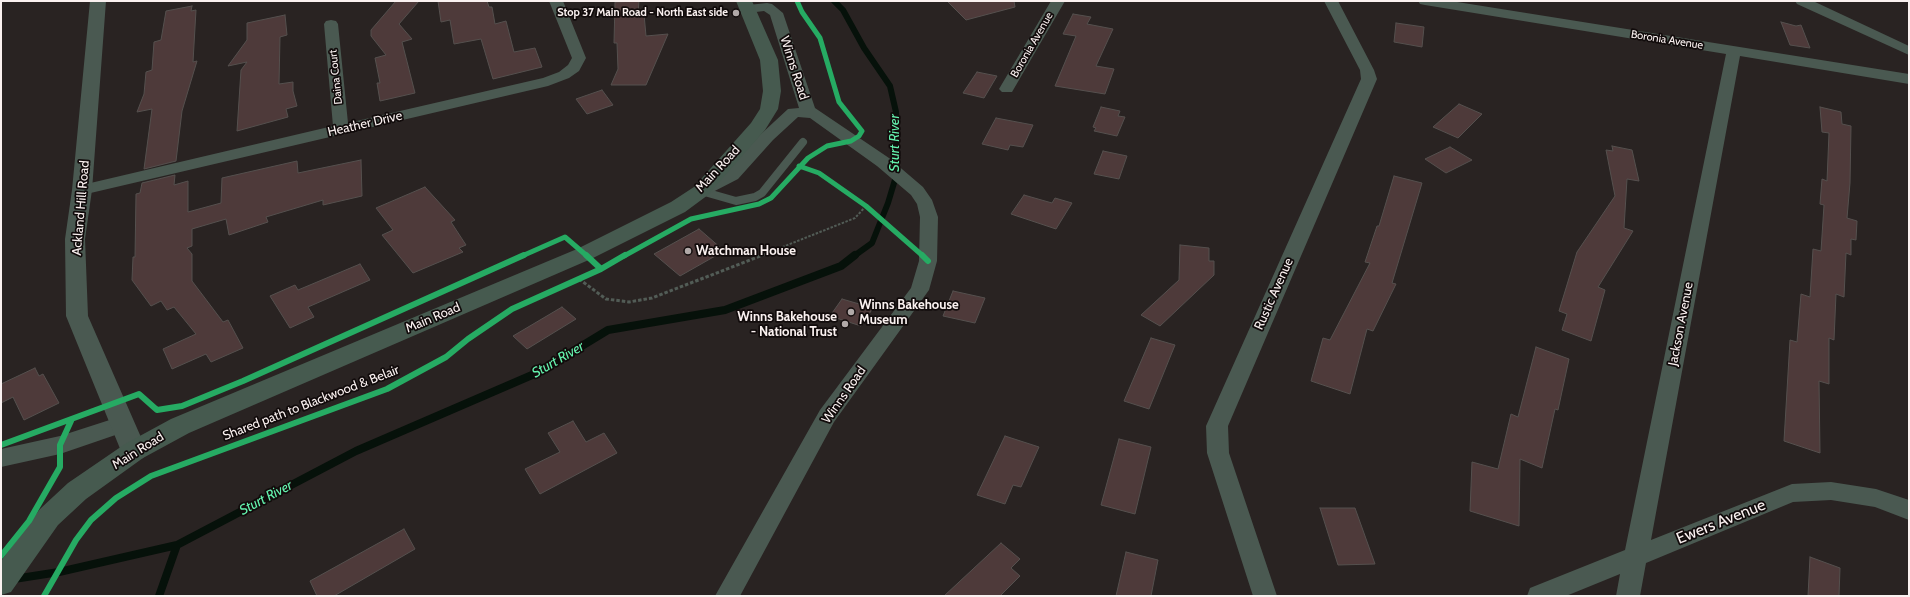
<!DOCTYPE html>
<style>
body{margin:0}
#map{position:relative;width:1910px;height:597px;overflow:hidden;background:#292322;font-family:Cabin,sans-serif}
canvas{display:block}
.frame{position:absolute;inset:0;border:2px solid #faf1f0;pointer-events:none}
</style>
<div id="map">
<canvas width="1910" height="597"></canvas>
<div class="frame"></div>
</div>
<script>
const c = document.querySelector('canvas').getContext('2d');
c.lineJoin = 'round';
function shape(rows) {
  const path = new Path2D();
  for (const r of rows) {
    path.moveTo(r[0], r[1]);
    for (let i = 2; i < r.length; i += 2) path.lineTo(r[i], r[i + 1]);
  }
  return path;
}
function trace(path, color, width, dash) {
  c.strokeStyle = color;
  c.lineWidth = width;
  c.lineCap = dash ? 'butt' : 'round';
  c.setLineDash(dash || []);
  c.stroke(path);
}
function fillPath(path, color) {
  c.fillStyle = color;
  c.fill(path, 'evenodd');
}
function label(font, color, halo, rows, align = 'center') {
  c.font = font + ' Cabin,sans-serif';
  c.lineWidth = 3.5;
  c.setLineDash([]);
  c.textBaseline = 'middle';
  c.strokeStyle = halo;
  c.fillStyle = color;
  for (const [text, x, y, turn = 0] of rows) {
    c.save();
    c.translate(x, y);
    c.rotate((+turn || 0) * Math.PI / 180);
    c.textAlign = isNaN(turn) ? turn : align;
    if (halo) c.strokeText(text, 0, 0);
    c.fillText(text, 0, 0);
    c.restore();
  }
}
trace(shape([
 [834,1,843,10,864,48,890,86,896,112,897,173,888,203,872,243,854,256]
]), '#06110a', 6);
trace(shape([
 [1,581,59,572,177,545,356,451,539,372,608,330,725,310,841,266,855,255],
 [159,596,177,545]
]), '#06110a', 8);
const building = shape([
 [396,1,419,1,399,24,412,39,402,42,415,93,380,101,377,83,380,83,375,58,386,55,371,36,371,30,396,1],
 [438,1,487,1,489,7,492,7,495,24,506,21,514,52,535,48,542,67,493,79,481,39,454,44,450,20,441,22,438,1],
 [639,1,638,14,644,14,646,36,668,34,646,85,611,85,618,69,617,43,614,43,615,2,639,1],
 [947,1,1014,1,1015,7,966,20,947,1],
 [192,6,191,11,196,10,193,62,197,61,182,111,176,161,144,169,152,109,137,112,144,94,146,72,152,70,154,42,161,40,166,11,192,6],
 [1073,14,1091,17,1087,24,1113,29,1096,66,1114,69,1105,94,1055,86,1076,36,1063,34,1073,14],
 [285,15,287,35,280,37,279,84,293,82,293,91,297,106,286,109,288,117,237,131,241,70,247,62,228,66,247,40,247,23,285,15],
 [1781,22,1796,26,1801,25,1810,48,1790,45,1781,22],
 [1396,23,1424,27,1422,47,1394,42,1396,23],
 [977,72,997,76,984,98,963,93,977,72],
 [602,90,613,105,587,114,576,99,602,90],
 [1459,104,1482,114,1458,138,1433,127,1459,104],
 [1101,107,1120,111,1118,116,1125,117,1117,136,1094,131,1096,128,1093,127,1101,107],
 [1820,107,1841,112,1842,124,1851,126,1850,183,1847,218,1857,221,1856,240,1851,239,1851,255,1846,253,1844,297,1836,294,1834,340,1829,338,1829,384,1819,381,1820,453,1784,441,1790,340,1797,342,1801,294,1810,297,1813,249,1821,251,1824,205,1820,204,1822,179,1827,181,1829,133,1822,132,1820,107],
 [996,118,1033,125,1023,147,1010,145,1008,150,982,144,996,118],
 [1612,146,1632,150,1639,181,1627,179,1624,228,1633,231,1598,287,1605,290,1591,341,1562,330,1567,314,1559,311,1577,252,1615,196,1606,150,1613,151,1612,146],
 [1450,147,1472,160,1446,173,1425,159,1450,147],
 [1103,151,1127,156,1119,179,1094,174,1103,151],
 [361,160,362,196,323,205,323,200,266,217,268,222,229,235,226,219,192,229,192,246,187,248,192,254,192,281,223,322,228,320,243,348,211,362,206,354,172,369,163,349,196,334,174,307,167,310,161,301,151,306,132,280,133,257,135,257,136,194,140,193,142,183,175,175,174,185,188,181,188,212,221,203,222,178,297,161,298,173,361,160],
 [1394,176,1422,183,1392,283,1396,284,1373,331,1367,329,1350,394,1311,381,1323,338,1330,340,1370,263,1365,262,1377,226,1379,226,1394,176],
 [425,187,455,220,451,222,466,245,459,248,463,252,413,273,382,235,393,230,376,208,425,187],
 [1024,195,1052,203,1055,198,1072,203,1056,229,1011,214,1024,195],
 [699,229,722,249,714,253,717,255,680,276,654,254,699,229],
 [1180,245,1209,248,1209,261,1214,261,1214,275,1160,326,1141,315,1179,280,1180,245],
 [360,264,370,280,308,307,314,317,290,328,270,296,295,285,298,290,360,264],
 [953,291,985,298,975,323,943,316,953,291],
 [842,299,873,308,861,326,830,316,842,299],
 [562,307,576,319,527,349,513,336,562,307],
 [1151,338,1175,345,1149,409,1124,401,1151,338],
 [1536,347,1569,359,1558,410,1555,409,1542,468,1520,459,1519,526,1470,511,1472,462,1498,469,1511,414,1518,417,1536,347],
 [35,368,39,376,43,374,59,403,24,420,13,397,1,403,1,384,35,368],
 [573,421,586,442,604,433,617,453,540,494,525,469,560,452,548,433,573,421],
 [1005,436,1039,447,1021,487,1013,485,1005,504,977,495,1005,436],
 [1119,439,1151,447,1135,514,1101,505,1119,439],
 [1320,508,1355,508,1375,564,1338,565,1320,508],
 [404,529,415,549,334,596,317,596,310,581,404,529],
 [1001,543,1020,559,1011,568,1020,576,1000,596,944,596,1001,543],
 [1126,552,1158,560,1151,596,1116,596,1126,552],
 [1810,557,1840,568,1839,596,1808,596,1810,557]
]);
fillPath(building, '#4e3a3a');
trace(building, '#55504e', 1);
trace(shape([
 [521,256,565,237,569,241],
 [760,256,855,218,866,206]
]), '#525c56', 2, [2.5, 1.5]);
trace(shape([
 [470,279,523,255],
 [579,279,606,299,629,302,652,298,763,255],
 [157,410,164,409]
]), '#525c56', 3, [3.5, 2]);
trace(shape([
 [701,191,736,201,755,197,762,193,803,142]
]), '#4a5951', 8);
fillPath(shape([
 [549,1,563,1,586,58,579,71,569,78,548,86,82,195,76,194,73,190,76,186,82,185,333,126,324,24,326,21,331,20,336,21,338,24,348,123,543,78,559,72,568,65,572,58,549,1],
 [1051,1,1065,1,1012,92,1002,92,999,89,1051,1],
 [1324,1,1338,1,1374,70,1377,79,1228,426,1229,453,1277,596,1253,596,1207,453,1206,426,1361,79,1360,70,1324,1],
 [1418,1,1451,1,1909,74,1909,84,1740,56,1651,540,1792,484,1831,482,1876,489,1909,500,1909,520,1875,507,1831,500,1793,502,1646,563,1640,596,1616,596,1620,574,1566,596,1527,596,1530,588,1625,550,1726,54,1425,5,1420,4,1418,1],
 [1795,1,1813,1,1909,46,1909,55,1797,4,1795,1],
 [767,3,772,4,783,13,815,108,889,158,923,187,932,200,938,217,937,261,929,290,834,422,740,596,715,596,820,410,911,288,919,261,920,217,917,204,911,195,877,166,810,118,798,117,773,140,738,179,707,195,701,196,695,195,692,191,695,187,726,171,761,134,788,109,799,108,770,15,764,11,748,13,743,12,741,9,743,6,748,5,767,3],
 [122,416,130,418,133,424,130,430,60,454,1,467,1,449,60,436,122,416]
]), '#4a5951');
fillPath(shape([
 [90,1,106,1,92,190,85,239,88,316,147,451,143,458,134,461,125,458,121,451,66,316,65,239,72,190,90,1]
]), '#4a5951');
fillPath(shape([
 [736,1,752,1,778,60,781,91,778,109,765,130,708,195,685,212,591,259,189,433,143,458,86,499,58,525,11,592,1,595,1,561,40,509,68,483,125,444,171,419,577,249,671,202,694,187,751,123,760,109,763,91,760,60,736,1]
]), '#465a4f');
trace(shape([
 [799,166,819,173,866,206,923,256],
 [522,256,565,237,587,256],
 [624,256,691,219,759,204,771,198,808,158,827,146,851,141,859,136,862,131,839,102,820,38,802,12,797,1]
]), '#26ab63', 5);
trace(shape([
 [586,255,601,269],
 [922,255,928,261],
 [1,445,139,394,157,410,182,406,243,381,524,255],
 [1,556,29,521,60,467,60,445,71,421],
 [44,596,76,540,91,520,116,498,151,476,387,389,446,357,468,339,512,309,601,269,625,255]
]), '#26ab63', 6);
for (const [x, y, r, color] of [
 [736,13,4,"#b1a9a8"],
 [688,251,4,"#b1a9a8"],
 [851,312,4,"#b1a9a8"],
 [845,324,4,"#b1a9a8"]
]) {
  const dot = new Path2D();
  dot.arc(x, y, r, 0, 2 * Math.PI);
  c.fillStyle = color;
  c.fill(dot);
  trace(dot, '#110b0b', 1.5);
}
label('bold 11px', '#faf1f0', '#110b0b', [
 ["Stop 37 Main Road - North East side",728,13]
], 'right');
label('11px', '#faf1f0', '#110b0b', [
 ["Boronia Avenue",1667,40,9],
 ["Boronia Avenue",1032,45,-60],
 ["Daina Court",336,77,-96]
]);
label('13px', '#faf1f0', '#110b0b', [
 ["Winns Road",794,68,72],
 ["Heather Drive",365,124,-13],
 ["Main Road",718,169,-47],
 ["Ackland Hill Road",81,208,-85],
 ["Rustic Avenue",1274,294,-66],
 ["Main Road",433,318,-23],
 ["Jackson Avenue",1681,324,-79],
 ["Winns Road",844,395,-55],
 ["Shared path to Blackwood & Belair",311,403,-21],
 ["Main Road",138,451,-32]
]);
label('bold 13px', '#faf1f0', '#110b0b', [
 ["Watchman House",696,251],
 ["Winns Bakehouse",859,305],
 ["Museum",859,320],
 ["Winns Bakehouse",837,317,"right"],
 ["- National Trust",837,332,"right"]
], 'left');
label('italic 14px', '#64f1ad', '#110b0b', [
 ["Sturt River",895,143,-90],
 ["Sturt River",558,360,-30],
 ["Sturt River",266,498,-28]
]);
label('16px', '#faf1f0', '#110b0b', [
 ["Ewers Avenue",1721,522,-22]
]);
</script>
